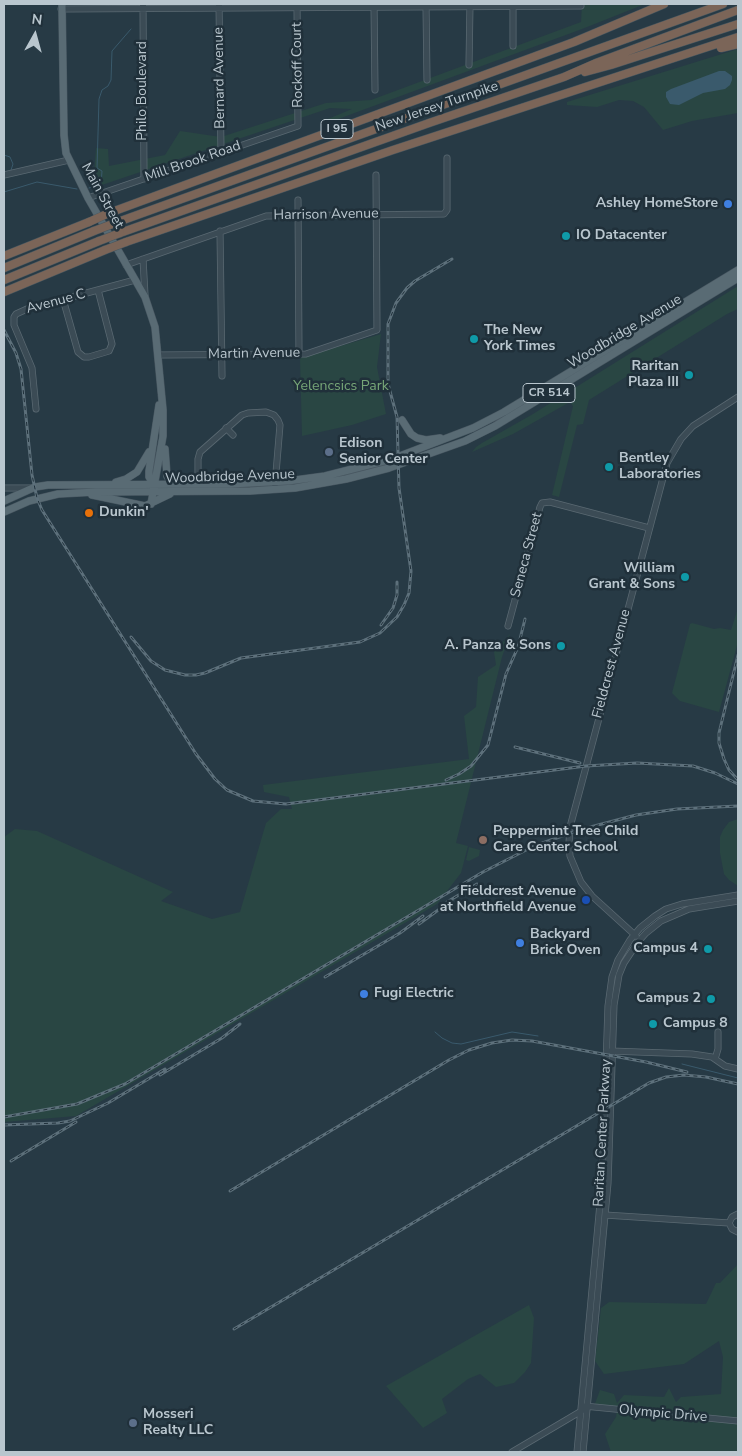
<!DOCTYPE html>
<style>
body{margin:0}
#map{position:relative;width:742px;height:1456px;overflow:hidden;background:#273a45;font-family:"Nunito Sans",sans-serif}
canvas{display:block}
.frame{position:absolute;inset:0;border:5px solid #b9c6ce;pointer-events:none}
.north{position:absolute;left:10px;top:10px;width:50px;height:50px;-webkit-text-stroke:4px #20303a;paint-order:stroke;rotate:7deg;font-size:14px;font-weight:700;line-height:20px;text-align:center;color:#b9c6ce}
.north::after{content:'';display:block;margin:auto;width:18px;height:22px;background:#b9c6ce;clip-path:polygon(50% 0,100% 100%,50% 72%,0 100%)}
</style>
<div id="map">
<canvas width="742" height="1456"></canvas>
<div class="frame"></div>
<div class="north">N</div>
</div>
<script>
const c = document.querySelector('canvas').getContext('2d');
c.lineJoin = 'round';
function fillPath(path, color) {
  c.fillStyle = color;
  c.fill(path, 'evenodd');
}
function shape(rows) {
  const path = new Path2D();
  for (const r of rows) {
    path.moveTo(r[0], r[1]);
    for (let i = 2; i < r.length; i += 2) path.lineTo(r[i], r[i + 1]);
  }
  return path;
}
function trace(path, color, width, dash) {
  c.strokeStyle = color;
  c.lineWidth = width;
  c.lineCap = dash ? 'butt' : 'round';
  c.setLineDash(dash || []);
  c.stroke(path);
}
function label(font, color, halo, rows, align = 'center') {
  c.font = font + ' "Nunito Sans",sans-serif';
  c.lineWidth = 5;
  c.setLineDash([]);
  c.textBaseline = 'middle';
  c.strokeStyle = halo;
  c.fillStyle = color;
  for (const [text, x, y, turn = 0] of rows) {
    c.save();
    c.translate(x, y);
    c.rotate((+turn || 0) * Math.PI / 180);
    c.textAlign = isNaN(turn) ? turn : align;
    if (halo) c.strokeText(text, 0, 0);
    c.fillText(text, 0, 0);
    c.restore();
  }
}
fillPath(shape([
 [582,4,645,4,582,29,322,125,323,121,352,109,330,108,93,188,87,177,94,175,96,148,108,149,109,166,165,155,180,131,221,137,326,103,371,100,581,22],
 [738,49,738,113,692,121,663,130,644,107,633,101,619,100,597,107,567,105,567,102],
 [738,286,738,309,727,314,589,400,583,424,577,425,559,497,552,495,573,406,570,402,513,434,472,452,476,447,482,443,533,414],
 [381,334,377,367,386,414,352,425,302,436,300,358],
 [738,608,738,642,719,712,680,701,672,693,690,624,692,623,714,629,720,628,731,630],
 [510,634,502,657,456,843,468,846,461,873,437,904,76,1116,4,1122,4,837,15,829,37,831,173,892,161,901,212,919,240,912,266,823,281,809,292,809,289,797,264,792,263,785,469,759,464,716,476,707,478,677,496,665,494,652],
 [738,819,738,886,729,880,724,874,720,853,720,837,723,830,729,822],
 [469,847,480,850,479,856,469,861,466,860],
 [738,1264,738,1452,611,1452,605,1434,616,1417,617,1411,593,1409,600,1390,614,1394,617,1403,624,1395,664,1397,669,1388,676,1402,681,1397,721,1394,723,1357,719,1341,684,1364,604,1374,595,1361,601,1308,609,1302,706,1304,716,1283,720,1283],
 [529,1305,534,1318,531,1363,525,1372,514,1383,496,1387,480,1374,468,1379,442,1399,447,1413,423,1428,386,1386]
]), '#294643');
fillPath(shape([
 [719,71,725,71,732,76,732,80,730,85,725,89,703,93,679,105,670,104,666,97,666,92,671,89]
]), '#3a5a6c');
trace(shape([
 [4,155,10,157,13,164,11,170],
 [89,188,101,184,102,171,97,168,99,99,102,90,108,86,111,80,112,51,131,29],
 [4,192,37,182,77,189],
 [435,1032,442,1038,452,1043,461,1044,512,1032,538,1036],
 [682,1064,738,1078]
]), '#3a5a6c', 1);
const minor = shape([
 [143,4,144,179],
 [219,4,221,152],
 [374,4,375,90],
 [513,4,513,46],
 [426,5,427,80],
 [61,9,581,6],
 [469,65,470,4],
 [4,175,69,160],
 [88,198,298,126,297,4],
 [298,200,299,354],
 [220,231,222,376],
 [143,259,145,295],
 [126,265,266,216,444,214,447,210,447,158],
 [63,299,78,352,84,357,89,357,109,351,112,344,98,290],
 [158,355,306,354,377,330,376,175],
 [36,409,32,368,14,325,14,317,16,314,27,309,135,280],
 [226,428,233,435],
 [198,483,198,459,200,452,242,415,248,413,266,412,274,415,278,420,280,425,275,485],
 [4,488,30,488],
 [508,626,540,507,542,503,550,502,649,528],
 [636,936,592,896,581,882,570,856,569,843,570,827,667,463,681,439,693,426,738,397],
 [611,1051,692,1054,712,1057,725,1066,738,1069],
 [715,1059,718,1049,718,1032],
 [738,1214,732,1217,729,1223,732,1229,738,1232],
 [605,1215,729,1223],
 [584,1406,738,1421],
 [512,1452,583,1410],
 [577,1452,602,1182,608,1006,612,977,618,960,630,940,640,928,655,916,666,909,682,904,738,895],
 [583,1452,608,1183,614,1005,619,975,624,963,638,942,646,933,661,921,689,909,738,901]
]);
const major = shape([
 [62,4,64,135,66,153,88,198,145,297,155,327,163,410,163,436,151,504],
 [402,420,411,434,417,438,426,440,440,438],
 [165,449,167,476,169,479,179,482],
 [116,482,126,479,137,472,149,452],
 [154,485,149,477,149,471,159,405],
 [92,495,145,506,170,494],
 [4,501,35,487,48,485,231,484,288,481,325,476,392,459,473,428,504,412,738,270],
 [4,512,29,501,58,494,96,492,250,491,295,488,346,479,389,468,465,441,495,426,738,278]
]);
const highway = shape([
 [721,48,738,44],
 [585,72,611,65,738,24],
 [109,213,574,42,664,4],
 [115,223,723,4],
 [120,233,429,123,564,77,596,63,738,10],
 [126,242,393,150,738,37],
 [4,256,89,222],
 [4,268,94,231],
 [4,280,99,241],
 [4,292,105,250]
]);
trace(minor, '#5a6972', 7);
trace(major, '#485761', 8);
trace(highway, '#46565f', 9);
trace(minor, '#3b4b55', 5.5);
trace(major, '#596b74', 7);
trace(highway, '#7b6558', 8);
const rail = shape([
 [4,330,16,353,21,369,32,475,37,498,42,510,196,754,215,779,227,790,253,801,286,804,586,766,637,763,693,766,715,773,738,784],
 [381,625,393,608,397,595,397,582],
 [131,637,151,661,165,670,185,675,196,675,205,673,241,658,360,642,380,633,397,617,404,605,409,593,411,571,399,488,397,417,388,384,388,324,396,303,407,288,415,281,452,259],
 [738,655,719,733,719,743,724,759,729,770,738,780],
 [515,747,580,763],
 [446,780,459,774,471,766,488,745,506,674,518,647,525,619],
 [447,902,477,884],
 [419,924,452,900],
 [325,977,400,933,423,916],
 [160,1075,222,1038,240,1024],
 [4,1117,77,1104,125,1084,483,872,534,846,579,830,636,815,677,809,738,806],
 [4,1125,58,1123,70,1121,108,1103,165,1069],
 [11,1161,76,1122],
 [230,1191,449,1060,469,1050,492,1043,512,1040,532,1041,646,1062,687,1072],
 [234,1329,649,1083,666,1077,684,1075,706,1077,738,1084]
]);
trace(rail, '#5d707b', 3);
trace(rail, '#20303a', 1, [4]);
const highwayBridge = shape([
 [89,222,109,213],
 [94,231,115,223],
 [99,241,120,233],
 [105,250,126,242]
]);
trace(highwayBridge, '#46565f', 9, []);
trace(highwayBridge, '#7b6558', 8);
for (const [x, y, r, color] of [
 [728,204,5,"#3f7fe0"],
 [566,236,5,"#0f9aa8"],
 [474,339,5,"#0f9aa8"],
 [689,375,5,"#0f9aa8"],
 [329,452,5,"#5c6f8a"],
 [609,467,5,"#0f9aa8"],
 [89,513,5,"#e8710a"],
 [685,577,5,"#0f9aa8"],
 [561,646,5,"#0f9aa8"],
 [483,840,5,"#8d6e63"],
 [586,900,5,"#1a4fb4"],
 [520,943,5,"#3f7fe0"],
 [708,949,5,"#0f9aa8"],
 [364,994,5,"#3f7fe0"],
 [711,999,5,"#0f9aa8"],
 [653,1024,5,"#0f9aa8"],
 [133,1423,5,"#5c6f8a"]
]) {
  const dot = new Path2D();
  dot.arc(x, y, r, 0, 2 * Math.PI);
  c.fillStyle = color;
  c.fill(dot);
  trace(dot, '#20303a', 2);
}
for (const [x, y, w] of [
 [337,129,32],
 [549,393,52]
]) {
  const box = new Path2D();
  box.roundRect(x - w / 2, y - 9.5, w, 19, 4);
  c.fillStyle = '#20303a';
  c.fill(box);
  trace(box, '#b9c6ce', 1);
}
label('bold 12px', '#b9c6ce', null, [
 ["I 95",337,129],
 ["CR 514",549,393]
]);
label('14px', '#b9c6ce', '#20303a', [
 ["Rockoff Court",298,65,-91],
 ["Bernard Avenue",220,78,-91],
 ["Philo Boulevard",143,91,-90],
 ["New Jersey Turnpike",437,107,-19],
 ["Mill Brook Road",193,162,-19],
 ["Main Street",102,196,61],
 ["Harrison Avenue",326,215,-1],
 ["Avenue C",56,302,-15],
 ["Woodbridge Avenue",625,332,-31],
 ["Martin Avenue",254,354,-1],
 ["Woodbridge Avenue",230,477,-2],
 ["Seneca Street",527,555,-75],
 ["Fieldcrest Avenue",612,664,-75],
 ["Raritan Center Parkway",603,1133,-87],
 ["Olympic Drive",663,1414,5]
]);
label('bold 14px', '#b9c6ce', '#20303a', [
 ["Ashley HomeStore",718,204,"right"],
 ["IO Datacenter",576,236],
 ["The New",484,331],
 ["York Times",484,347],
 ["Raritan",679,367,"right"],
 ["Plaza III",679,383,"right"],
 ["Edison",339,444],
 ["Senior Center",339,460],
 ["Bentley",619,459],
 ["Laboratories",619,475],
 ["Dunkin'",99,513],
 ["William",675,569,"right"],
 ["Grant & Sons",675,585,"right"],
 ["A. Panza & Sons",551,646,"right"],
 ["Peppermint Tree Child",493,832],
 ["Care Center School",493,848],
 ["Fieldcrest Avenue",576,892,"right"],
 ["at Northfield Avenue",576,908,"right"],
 ["Backyard",530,935],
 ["Brick Oven",530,951],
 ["Campus 4",698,949,"right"],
 ["Fugi Electric",374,994],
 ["Campus 2",701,999,"right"],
 ["Campus 8",663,1024],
 ["Mosseri",143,1415],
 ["Realty LLC",143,1431]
], 'left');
label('14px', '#76a577', '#20303a', [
 ["Yelencsics Park",341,387]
]);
</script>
